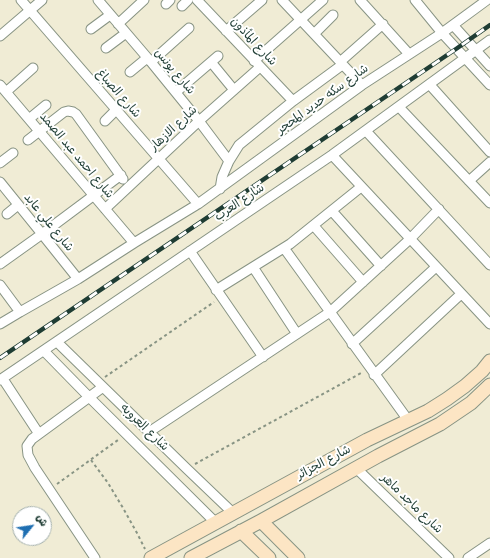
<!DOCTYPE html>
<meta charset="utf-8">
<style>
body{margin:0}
#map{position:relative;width:490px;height:558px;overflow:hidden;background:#f0ecd5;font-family:Mynerve,"Playpen Sans Arabic",sans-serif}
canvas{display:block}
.north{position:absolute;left:12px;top:506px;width:40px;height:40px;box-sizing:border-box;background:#fff;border:1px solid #a5b1ae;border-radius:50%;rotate:60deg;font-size:11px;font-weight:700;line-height:16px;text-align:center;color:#1f3d34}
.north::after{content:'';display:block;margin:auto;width:14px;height:18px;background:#1f6fb2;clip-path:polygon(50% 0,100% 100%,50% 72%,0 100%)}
</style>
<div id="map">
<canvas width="490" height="558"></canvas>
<div class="north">ش</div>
</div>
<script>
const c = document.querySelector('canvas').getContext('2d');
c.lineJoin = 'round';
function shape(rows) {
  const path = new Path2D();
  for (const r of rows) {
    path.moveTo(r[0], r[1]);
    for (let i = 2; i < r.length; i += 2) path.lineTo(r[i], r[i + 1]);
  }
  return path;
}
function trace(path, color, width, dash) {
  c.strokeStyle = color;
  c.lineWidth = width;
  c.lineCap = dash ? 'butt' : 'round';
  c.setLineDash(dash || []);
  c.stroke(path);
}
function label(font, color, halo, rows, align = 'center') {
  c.font = font + ' Mynerve,"Playpen Sans Arabic",sans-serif';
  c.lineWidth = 4;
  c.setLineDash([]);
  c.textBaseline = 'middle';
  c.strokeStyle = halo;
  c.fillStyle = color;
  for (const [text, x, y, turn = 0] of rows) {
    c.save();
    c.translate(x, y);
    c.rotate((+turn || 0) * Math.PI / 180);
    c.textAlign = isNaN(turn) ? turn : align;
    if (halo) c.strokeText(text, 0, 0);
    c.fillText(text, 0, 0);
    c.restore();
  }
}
const street = shape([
 [21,0,198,204],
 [98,0,151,62,199,121,229,161],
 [197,0,293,101],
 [282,0,362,85],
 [360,0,409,54],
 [415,0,442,33,490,85],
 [166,4,170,0],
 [182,6,188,0],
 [118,24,144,0],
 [453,25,490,66],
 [91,29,110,15],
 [226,31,262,0],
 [314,34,333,15],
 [0,36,42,0],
 [106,48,126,33],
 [254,61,323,0],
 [151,62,189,28],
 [211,62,234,90],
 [340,62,383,24],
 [130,72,147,58],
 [0,85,134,243],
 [430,85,490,152],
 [6,92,33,68],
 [176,92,218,56],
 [399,107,490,203],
 [29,119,46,105],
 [105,121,116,110],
 [366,131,490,265],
 [28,140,64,112,68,111,73,112,76,114,123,179],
 [332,155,490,324],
 [0,163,13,153],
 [469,181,490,162],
 [0,182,42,234,78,279],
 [220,189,222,177,229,161,239,145,293,101,342,65],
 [105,209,199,121,260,67],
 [332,211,381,266],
 [7,214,18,205],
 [314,226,363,282],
 [284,248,408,420],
 [190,251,263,357],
 [0,264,42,234,121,175],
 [253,267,297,334],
 [0,285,20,312],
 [216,290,290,244,361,187],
 [0,324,20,312,78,279,134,243,198,204,362,85,442,33,487,0],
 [57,342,186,468,233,513],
 [352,344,436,267],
 [44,351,89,397,215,522],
 [374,375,461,294],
 [3,379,39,434],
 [0,380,332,155,490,40],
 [149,432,330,312,410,239,439,209],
 [356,468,449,558],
 [95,558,35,468,28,455,27,446,32,439,103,387],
 [468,558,490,543]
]);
const secondary = shape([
 [261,521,298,558],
 [241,531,269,558],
 [151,558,367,440,428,411,447,399,465,386,482,371,490,361],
 [191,558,261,521,378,456,440,424,471,403,490,385]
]);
trace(street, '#889484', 11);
trace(secondary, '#889484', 15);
trace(shape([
 [105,377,214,302],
 [91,460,108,483,123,508,137,533,145,549],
 [195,464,363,372],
 [57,484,118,440]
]), '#889484', 2, [3, 3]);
trace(street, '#fff', 9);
trace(secondary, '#fce5c4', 13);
const rail = shape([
 [0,358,456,49,490,25]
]);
trace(rail, '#1f3d34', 4.5);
trace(rail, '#fff', 3, [9]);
label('12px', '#1f3d34', '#fff', [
 ["شارع المأذون",253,42,47],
 ["شارع يونس",174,72,50],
 ["شارع الصباغ",118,94,49],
 ["شارع سكه حديد المحجر",323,100,-36],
 ["شارع الازهار",174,129,-43],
 ["شارع احمد عبد الصمد",76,156,50],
 ["شارع العرب",240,203,-34],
 ["شارع علي عابد",48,223,51],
 ["شارع العروبه",144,428,44],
 ["شارع الجزائر",324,463,-28],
 ["شارع ماجد ماهر",411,504,44]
]);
</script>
